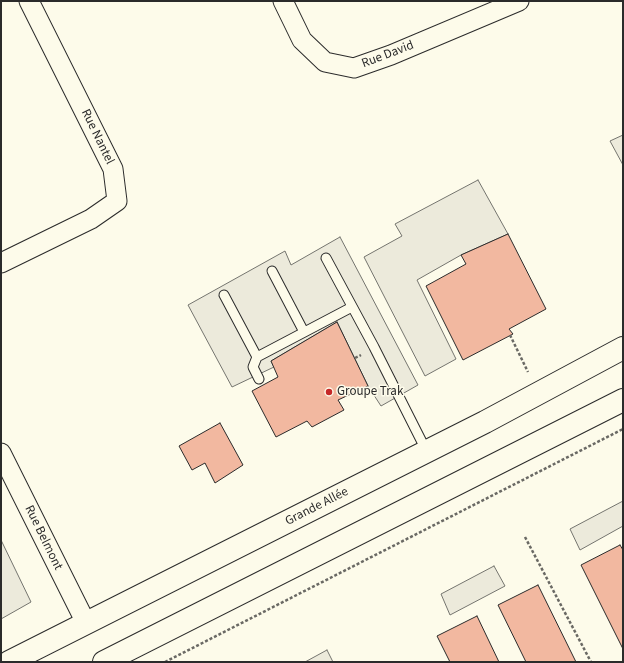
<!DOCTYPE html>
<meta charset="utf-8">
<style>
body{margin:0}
#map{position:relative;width:624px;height:663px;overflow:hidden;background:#fdfbea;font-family:"Source Sans 3",sans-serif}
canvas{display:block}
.frame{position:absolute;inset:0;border:2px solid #2b2b2b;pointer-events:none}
</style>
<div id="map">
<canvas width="624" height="663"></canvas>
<div class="frame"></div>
</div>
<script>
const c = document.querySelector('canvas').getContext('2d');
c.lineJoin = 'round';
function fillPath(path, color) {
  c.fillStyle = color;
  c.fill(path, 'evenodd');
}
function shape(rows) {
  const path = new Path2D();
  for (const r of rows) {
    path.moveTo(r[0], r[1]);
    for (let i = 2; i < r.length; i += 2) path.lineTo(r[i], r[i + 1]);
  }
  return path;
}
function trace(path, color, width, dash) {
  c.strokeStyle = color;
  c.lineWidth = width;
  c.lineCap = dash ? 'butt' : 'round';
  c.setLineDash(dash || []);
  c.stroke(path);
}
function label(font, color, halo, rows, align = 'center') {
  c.font = font + ' "Source Sans 3",sans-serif';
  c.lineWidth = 3;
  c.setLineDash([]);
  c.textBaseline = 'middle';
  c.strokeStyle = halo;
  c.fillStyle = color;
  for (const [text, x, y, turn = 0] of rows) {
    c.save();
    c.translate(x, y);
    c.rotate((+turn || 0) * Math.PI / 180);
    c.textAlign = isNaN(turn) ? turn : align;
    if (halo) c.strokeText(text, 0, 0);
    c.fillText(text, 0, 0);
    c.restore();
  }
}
const parking = shape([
 [623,135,623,165,610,141,623,135],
 [478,180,508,234,461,255,417,280,456,359,425,376,364,257,402,236,395,224,478,180],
 [340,237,418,385,381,406,368,386,337,322,271,361,274,367,232,387,188,305,285,251,291,265,340,237],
 [623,501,623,526,580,550,570,529,623,501],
 [1,540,31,602,1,619,1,540],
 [494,566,505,586,450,615,441,594,494,566],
 [327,650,333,662,305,662,327,650]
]);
fillPath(parking, '#eceadb');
trace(parking, '#74746e', 1);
const building = shape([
 [508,234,546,309,509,329,513,334,463,360,426,286,466,264,461,255,508,234],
 [337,322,368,386,338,400,344,410,312,427,307,421,276,437,252,391,278,377,271,361,337,322],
 [220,423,243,465,215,483,205,463,192,470,179,446,220,423],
 [620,545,623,550,623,649,581,565,620,545],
 [538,585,576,662,526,662,498,605,538,585],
 [477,616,499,662,450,662,437,636,477,616]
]);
fillPath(building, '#f2b8a0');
trace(building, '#2b2b2b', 1);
const lane = shape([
 [326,258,374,347,427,452],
 [272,271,304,332],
 [224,295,257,357],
 [259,379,253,367,257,357,352,307]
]);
const street = shape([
 [283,1,302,40,325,62,354,68,391,55,519,1],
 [1,263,91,219,117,201,113,169,29,1],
 [1,453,86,623]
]);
const secondary = shape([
 [9,662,485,422,623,348],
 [104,662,623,400]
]);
trace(lane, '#2b2b2b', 11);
trace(street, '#2b2b2b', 21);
trace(secondary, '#2b2b2b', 24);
trace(shape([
 [510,335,528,372],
 [355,358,361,355],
 [525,537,591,662],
 [165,662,623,429]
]), '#6a6964', 2.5, [3, 2]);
trace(lane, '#fdfbea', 9);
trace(street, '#fdfbea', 19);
trace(secondary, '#fdfbea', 22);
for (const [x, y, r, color] of [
 [329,392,4,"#c62828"]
]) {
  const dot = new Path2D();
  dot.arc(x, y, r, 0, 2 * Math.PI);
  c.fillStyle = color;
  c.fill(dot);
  trace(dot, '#fdfbea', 1.5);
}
label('13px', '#2b2b2b', '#fdfbea', [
 ["Rue David",388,55,-21],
 ["Rue Nantel",97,137,64],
 ["Grande Allée",317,507,-27],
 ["Rue Belmont",43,538,64]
]);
label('13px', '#2b2b2b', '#fdfbea', [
 ["Groupe Trak",337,392]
], 'left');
</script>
